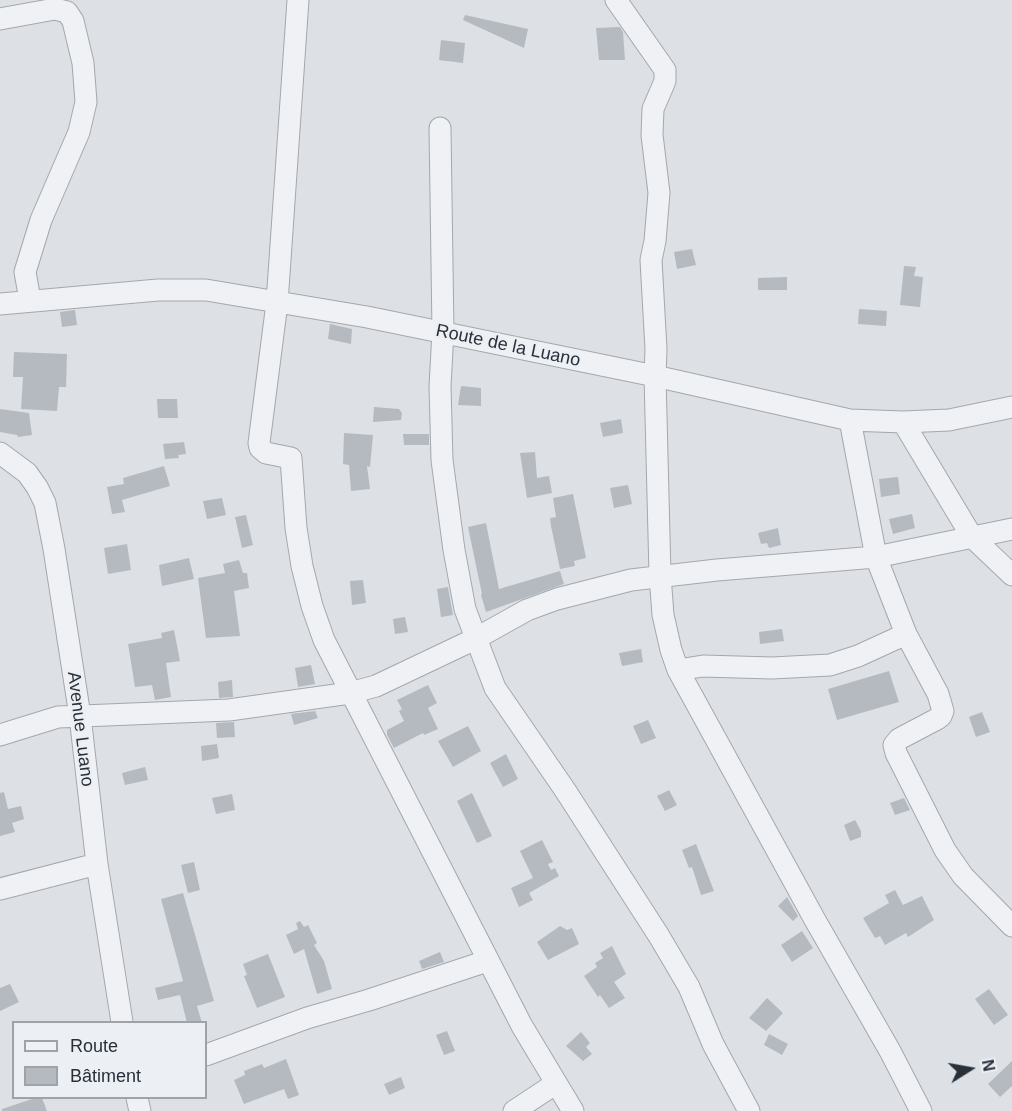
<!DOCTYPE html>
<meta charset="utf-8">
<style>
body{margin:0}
#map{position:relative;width:1012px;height:1111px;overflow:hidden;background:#dde1e5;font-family:Helvetica,sans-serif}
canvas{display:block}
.legend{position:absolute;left:12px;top:1021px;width:195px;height:78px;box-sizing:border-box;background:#eceff3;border:2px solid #9ea3a9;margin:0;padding:8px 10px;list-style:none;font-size:18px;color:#28303a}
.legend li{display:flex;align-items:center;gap:12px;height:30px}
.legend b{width:30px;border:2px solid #9ea3a9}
.north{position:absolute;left:940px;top:1039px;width:60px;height:60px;-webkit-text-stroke:4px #eceff3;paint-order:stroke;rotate:79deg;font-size:16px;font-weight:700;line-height:24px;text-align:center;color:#28303a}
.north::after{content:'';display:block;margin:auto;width:21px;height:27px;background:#28303a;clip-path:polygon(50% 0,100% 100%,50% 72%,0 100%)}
</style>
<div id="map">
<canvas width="1012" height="1111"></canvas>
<ul class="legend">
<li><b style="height:8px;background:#eff1f4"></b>Route</li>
<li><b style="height:16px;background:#b5bac1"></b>Bâtiment</li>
</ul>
<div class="north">N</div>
</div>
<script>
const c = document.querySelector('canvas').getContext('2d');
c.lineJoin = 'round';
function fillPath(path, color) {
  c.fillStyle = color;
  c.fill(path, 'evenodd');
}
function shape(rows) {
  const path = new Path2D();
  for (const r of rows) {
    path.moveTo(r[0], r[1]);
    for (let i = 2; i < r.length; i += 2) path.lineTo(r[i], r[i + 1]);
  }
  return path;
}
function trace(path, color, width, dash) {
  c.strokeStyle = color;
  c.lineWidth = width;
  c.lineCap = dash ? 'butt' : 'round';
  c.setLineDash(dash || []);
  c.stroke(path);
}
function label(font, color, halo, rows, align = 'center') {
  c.font = font + ' Helvetica,sans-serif';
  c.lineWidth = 5;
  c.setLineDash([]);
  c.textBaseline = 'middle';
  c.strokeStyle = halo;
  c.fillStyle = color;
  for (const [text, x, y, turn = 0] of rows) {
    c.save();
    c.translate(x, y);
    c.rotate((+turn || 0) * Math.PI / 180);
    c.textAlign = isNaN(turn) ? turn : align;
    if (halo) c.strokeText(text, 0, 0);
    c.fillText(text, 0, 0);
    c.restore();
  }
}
fillPath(shape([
 [465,15,528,29,524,48,463,20],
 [620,27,623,32,625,60,599,60,596,28],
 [441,40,465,43,463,63,439,60],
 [692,249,696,265,677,269,674,252],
 [904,266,916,267,914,276,923,277,920,307,900,305],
 [787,277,787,290,758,290,758,278],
 [859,309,887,311,886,326,858,324],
 [75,310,77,325,62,327,60,312],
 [330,324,352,329,351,344,328,339],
 [14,352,67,354,66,387,59,387,57,411,21,409,23,377,13,377],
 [461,386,481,388,481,406,458,405],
 [157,399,177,399,178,418,158,418],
 [374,407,399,409,402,413,401,420,373,422],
 [0,409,29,413,32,435,18,437,17,435,0,432],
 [621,419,623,433,603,437,600,423],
 [344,433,373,435,370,467,367,466,370,489,351,491,349,465,343,464],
 [403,434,429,434,429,445,404,445],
 [184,442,186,454,178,455,179,458,165,459,163,444],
 [535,452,537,478,549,476,552,493,527,498,520,453],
 [164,466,170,486,122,500,125,512,112,514,107,487,124,484,123,478],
 [898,477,900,494,881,497,879,479],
 [628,485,632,504,614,508,610,488],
 [573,494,586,558,574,561,575,566,560,569,551,526,550,518,556,517,553,498],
 [222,498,226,515,207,519,203,501],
 [912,514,915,528,893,534,889,519],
 [246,515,253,545,242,548,235,517],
 [486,523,499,589,560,571,564,584,486,612,481,595,482,594,468,527],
 [778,528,781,545,769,548,767,543,761,544,758,533],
 [127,544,131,570,108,574,104,548],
 [189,558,194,579,162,586,159,565],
 [239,560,243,573,247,573,249,588,234,591,240,636,206,638,198,578,225,573,223,564],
 [363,580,366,603,352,605,350,581],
 [448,587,453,615,441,617,437,589],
 [405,617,408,632,395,634,393,619],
 [782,629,784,641,760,644,759,632],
 [174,630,180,661,166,663,171,697,155,700,152,685,135,687,128,644,162,638,161,633],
 [641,649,643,662,622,666,619,653],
 [311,665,315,684,298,687,295,668],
 [889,671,899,702,837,720,828,689],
 [232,680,233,697,219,698,218,682],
 [428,685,437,703,428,708,438,729,424,735,423,733,394,748,387,735,387,730,404,721,399,711,402,709,397,700],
 [315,711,318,718,294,725,291,714],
 [982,712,990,732,976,737,969,717],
 [648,720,656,738,641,744,633,726],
 [234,722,235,737,217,738,216,723],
 [468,726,481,751,453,767,438,741],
 [217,744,219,758,202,761,201,746],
 [506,754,518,779,503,787,490,763],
 [145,767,148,780,125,785,122,773],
 [669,790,677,805,665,811,657,796],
 [4,792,8,809,21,806,24,819,12,823,15,832,0,836,0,793],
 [472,793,492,836,477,843,457,801],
 [232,794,235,810,216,814,212,798],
 [904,798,910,810,895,815,890,803],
 [855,820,861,831,861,837,850,841,844,825],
 [542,840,553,862,548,864,551,870,555,868,559,876,529,893,533,900,519,907,511,888,533,878,520,851],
 [696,844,714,891,701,895,692,867,689,868,682,850],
 [194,862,200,890,188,893,181,865],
 [895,890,903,905,922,896,934,920,908,937,906,933,885,945,880,936,875,938,863,918,889,903,885,895],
 [183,893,214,1001,197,1006,202,1023,187,1023,180,995,158,1000,155,988,183,981,161,899],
 [787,897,798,916,793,921,778,906],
 [300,921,304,927,308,925,317,943,314,945,324,961,332,989,317,994,304,949,294,954,286,935,298,929,296,923],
 [560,926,567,930,572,928,579,944,548,960,537,942],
 [802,931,813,948,792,962,781,945],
 [612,946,626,974,614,982,625,998,609,1008,600,995,598,997,584,976,597,967,595,963,603,958,600,953],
 [440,952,444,962,422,969,419,961],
 [268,954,285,997,257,1008,244,976,247,975,243,964],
 [10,984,19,1002,0,1011,0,988],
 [989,989,1008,1015,994,1025,975,999],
 [767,998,783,1013,766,1031,749,1018],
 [447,1031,455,1051,444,1055,436,1035],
 [581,1032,590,1043,586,1047,592,1054,583,1061,566,1046],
 [769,1034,788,1044,782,1055,764,1045],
 [286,1059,299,1095,288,1099,284,1089,244,1104,234,1080,245,1075,244,1071,262,1064,264,1068],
 [1012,1061,1012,1086,1000,1097,988,1084],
 [401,1077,405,1088,389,1095,384,1084],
 [35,1098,42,1098,47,1111,2,1111,2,1109]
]), '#b5bac1');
const minor = shape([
 [298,0,277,303,259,443,260,448,266,453,291,458,296,528,302,566,312,606,324,640,522,1026,573,1111],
 [616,0,665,70,665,81,653,109,652,135,659,193,655,241,651,260,656,349,655,376,660,575,663,615,671,650,678,670,815,920,890,1051,921,1111],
 [0,19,55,9,67,12,73,21,83,63,86,102,79,132,41,220,25,272,30,300],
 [440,128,443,332,440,386,442,460,454,550,465,609,495,688,565,790,659,936,689,987,713,1044,749,1111],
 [0,304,158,290,206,290,367,317,655,376,850,420,903,422,949,420,1012,407],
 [850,420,876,557,906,634,938,694,943,711,941,716,937,719,899,739,894,745,896,753,945,850,963,876,1012,926],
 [903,422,972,537,1012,575],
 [0,453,27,473,37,487,45,503,54,549,80,716,97,864,122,1022],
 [678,670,703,666,772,668,830,665,858,656,906,634],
 [0,735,58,717,229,710,350,693,376,686,475,639,527,610,557,599,631,580,717,570,876,557,1012,529],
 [0,889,97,864],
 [206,1055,307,1018,369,1000,487,961],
 [137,1098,140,1111],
 [514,1111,555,1084]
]);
trace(minor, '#a3a8ae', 23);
trace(minor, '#eff1f4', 21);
label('18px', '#28303a', '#eceff3', [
 ["Route de la Luano",508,346,12],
 ["Avenue Luano",80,729,83]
]);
</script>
